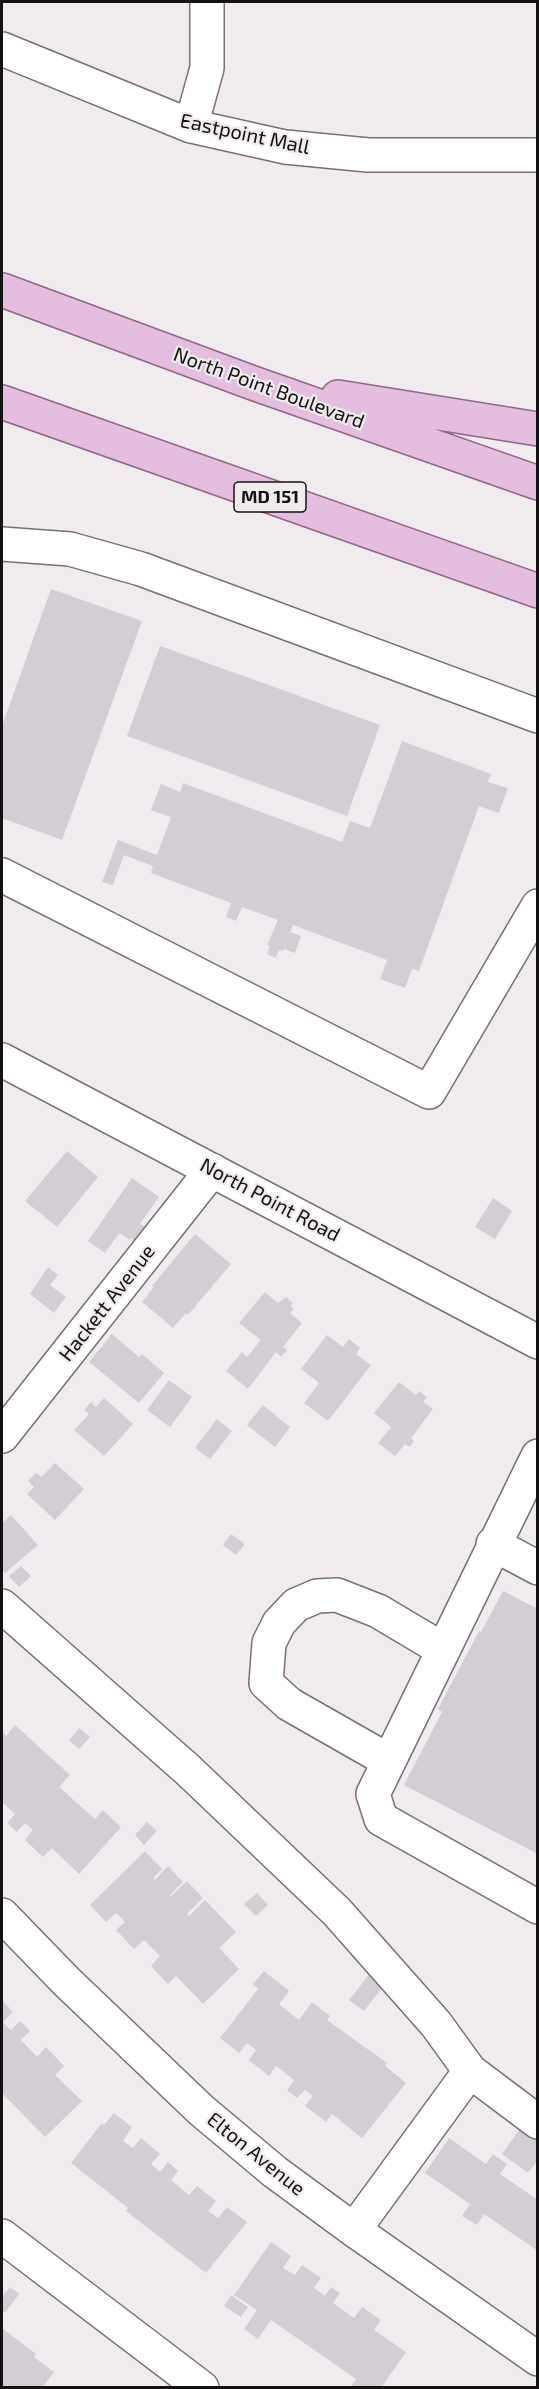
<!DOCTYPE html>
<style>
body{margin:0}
#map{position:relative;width:539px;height:2389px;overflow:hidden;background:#f1ebf0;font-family:"Exo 2",sans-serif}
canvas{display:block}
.frame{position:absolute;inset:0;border:3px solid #141113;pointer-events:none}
</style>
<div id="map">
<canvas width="539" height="2389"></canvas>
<div class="frame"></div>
</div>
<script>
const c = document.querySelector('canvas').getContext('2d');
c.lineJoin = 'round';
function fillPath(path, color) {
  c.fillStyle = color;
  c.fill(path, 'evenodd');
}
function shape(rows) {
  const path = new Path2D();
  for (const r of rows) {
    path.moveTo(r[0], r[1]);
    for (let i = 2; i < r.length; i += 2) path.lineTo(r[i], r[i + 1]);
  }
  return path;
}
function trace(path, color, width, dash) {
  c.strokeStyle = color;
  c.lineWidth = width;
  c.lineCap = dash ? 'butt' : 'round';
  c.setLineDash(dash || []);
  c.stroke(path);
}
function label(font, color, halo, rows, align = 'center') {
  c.font = font + ' "Exo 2",sans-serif';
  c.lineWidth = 4.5;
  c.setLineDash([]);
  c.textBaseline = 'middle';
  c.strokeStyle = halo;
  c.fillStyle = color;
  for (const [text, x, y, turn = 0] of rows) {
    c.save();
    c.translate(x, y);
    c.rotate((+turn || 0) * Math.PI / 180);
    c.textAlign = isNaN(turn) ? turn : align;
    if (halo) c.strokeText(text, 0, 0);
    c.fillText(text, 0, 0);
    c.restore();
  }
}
fillPath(shape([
 [51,589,142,621,62,840,2,818,2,726],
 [160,646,380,725,347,816,127,736],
 [402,741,491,774,488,782,508,788,499,813,479,806,419,971,412,969,405,988,380,979,387,960,293,925,290,932,301,936,295,953,284,949,283,951,279,950,276,958,267,954,270,946,267,945,278,920,242,907,236,921,226,917,231,903,151,873,153,866,124,855,113,885,102,882,118,840,157,855,171,817,151,810,161,784,180,792,183,783,342,842,350,821,370,828],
 [67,1151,98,1177,57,1227,25,1201],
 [132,1178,159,1197,140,1224,145,1227,135,1241,131,1238,130,1240,119,1233,105,1253,88,1241],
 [493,1198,512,1211,495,1239,475,1227],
 [195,1234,231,1264,188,1315,186,1313,173,1328,142,1302,154,1287,152,1286],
 [48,1267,58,1275,50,1285,66,1297,54,1313,30,1294],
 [265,1292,278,1303,286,1297,293,1303,290,1306,294,1309,290,1313,302,1323,283,1347,287,1350,281,1357,276,1352,248,1389,226,1371,242,1352,247,1357,261,1340,239,1323],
 [112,1334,139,1357,142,1354,164,1373,139,1403,89,1362],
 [327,1335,343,1347,349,1339,360,1348,356,1354,371,1365,328,1421,304,1403,319,1383,301,1369],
 [169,1380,192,1397,170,1427,147,1410],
 [399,1382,416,1395,419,1391,427,1397,423,1402,433,1409,411,1438,414,1441,410,1447,405,1444,395,1456,378,1443,391,1427,374,1413],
 [104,1398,133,1424,104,1456,74,1430,89,1414,84,1410,91,1402,96,1407],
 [263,1405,290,1427,275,1447,247,1425],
 [217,1419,232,1431,210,1459,195,1448],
 [55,1463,84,1489,55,1520,27,1494,34,1487,28,1481,36,1473,41,1477],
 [11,1515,38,1545,5,1573,2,1569,2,1521,3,1522],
 [231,1534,245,1544,236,1555,223,1545],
 [21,1566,31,1576,19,1587,9,1576],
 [503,1591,538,1609,538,1854,404,1785,442,1712,438,1709,479,1631,481,1632],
 [15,1725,70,1775,59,1787,95,1819,103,1810,121,1827,79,1874,52,1848,43,1857,25,1840,33,1830,25,1823,17,1832,7,1823,15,1814,2,1802,2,1732,6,1736],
 [79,1728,90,1737,79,1749,69,1740],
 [147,1822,157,1831,144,1845,135,1835],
 [145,1851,162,1869,153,1878,155,1880,168,1866,183,1882,170,1895,171,1896,187,1881,203,1898,187,1914,189,1916,205,1900,236,1932,219,1948,239,1969,203,2004,176,1976,168,1984,151,1966,160,1956,144,1940,134,1949,116,1930,125,1922,116,1913,106,1922,90,1905],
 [257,1893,268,1905,256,1916,244,1904],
 [264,1971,289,1991,279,2004,299,2020,312,2002,330,2016,327,2020,387,2063,385,2066,406,2083,362,2138,332,2114,326,2122,305,2106,313,2096,305,2090,297,2098,287,2090,294,2080,276,2066,269,2076,249,2060,256,2050,247,2043,239,2053,220,2038,258,1989,253,1984],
 [371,1972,386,1983,364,2011,349,2000],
 [2,2000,13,2012,3,2022,11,2030,20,2021,30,2031,21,2040,37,2057,46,2047,64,2066,55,2075,82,2101,45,2137,2,2093],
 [114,2113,132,2127,123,2141,133,2148,141,2138,160,2154,151,2164,160,2172,168,2162,178,2171,171,2180,189,2195,197,2186,216,2201,208,2211,218,2218,227,2207,247,2222,206,2273,126,2211,128,2208,71,2163,102,2123,104,2125],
 [522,2126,538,2137,538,2160,528,2173,502,2154],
 [449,2138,486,2164,493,2154,507,2164,500,2174,538,2200,538,2251,484,2214,477,2225,462,2216,470,2204,425,2173],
 [271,2242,291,2256,283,2268,295,2275,302,2265,321,2278,314,2288,325,2296,331,2287,340,2293,333,2303,354,2318,362,2307,381,2320,374,2330,406,2352,381,2388,350,2388,356,2379,271,2320,258,2339,244,2329,257,2310,234,2295],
 [10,2287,19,2294,5,2313,2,2310,2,2297],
 [231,2295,248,2307,241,2317,224,2306],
 [2,2328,36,2354,34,2357,54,2372,42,2388,2,2388]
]), '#d4cdd3');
const minor = shape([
 [2,49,191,126,285,147,368,155,538,155],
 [191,126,207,68,207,2],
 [2,544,70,549,141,569,538,716],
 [2,875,429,1092,538,906],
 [2,1060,538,1342],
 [2,1436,212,1170],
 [538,1456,373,1794,381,1819,538,1907],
 [493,1544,538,1568],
 [2,1606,188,1770,337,1912,436,2024,470,2071,538,2122],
 [389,1761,289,1704,266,1683,269,1643,279,1623,296,1605,317,1596,337,1595,378,1611,442,1649],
 [2,1915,67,1982,201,2110,275,2172,354,2230,538,2359],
 [354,2230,470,2071],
 [2,2236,202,2388]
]);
const major = shape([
 [2,290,253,383,538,483],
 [338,397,538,429],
 [2,402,538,591]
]);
trace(minor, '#767075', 36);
trace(major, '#8e6688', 36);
trace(minor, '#fff', 33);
trace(major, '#e3bedd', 33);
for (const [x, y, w] of [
 [270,497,72]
]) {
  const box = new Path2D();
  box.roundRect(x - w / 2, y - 15, w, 30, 4.5);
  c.fillStyle = '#f1ebf0';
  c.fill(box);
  trace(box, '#141113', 1.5);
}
label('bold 18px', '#141113', null, [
 ["MD 151",270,497]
]);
label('20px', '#141113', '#f1ebf0', [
 ["Eastpoint Mall",245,134,12],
 ["North Point Boulevard",269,388,20],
 ["North Point Road",270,1200,28],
 ["Hackett Avenue",107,1303,-52],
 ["Elton Avenue",256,2154,39]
]);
</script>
